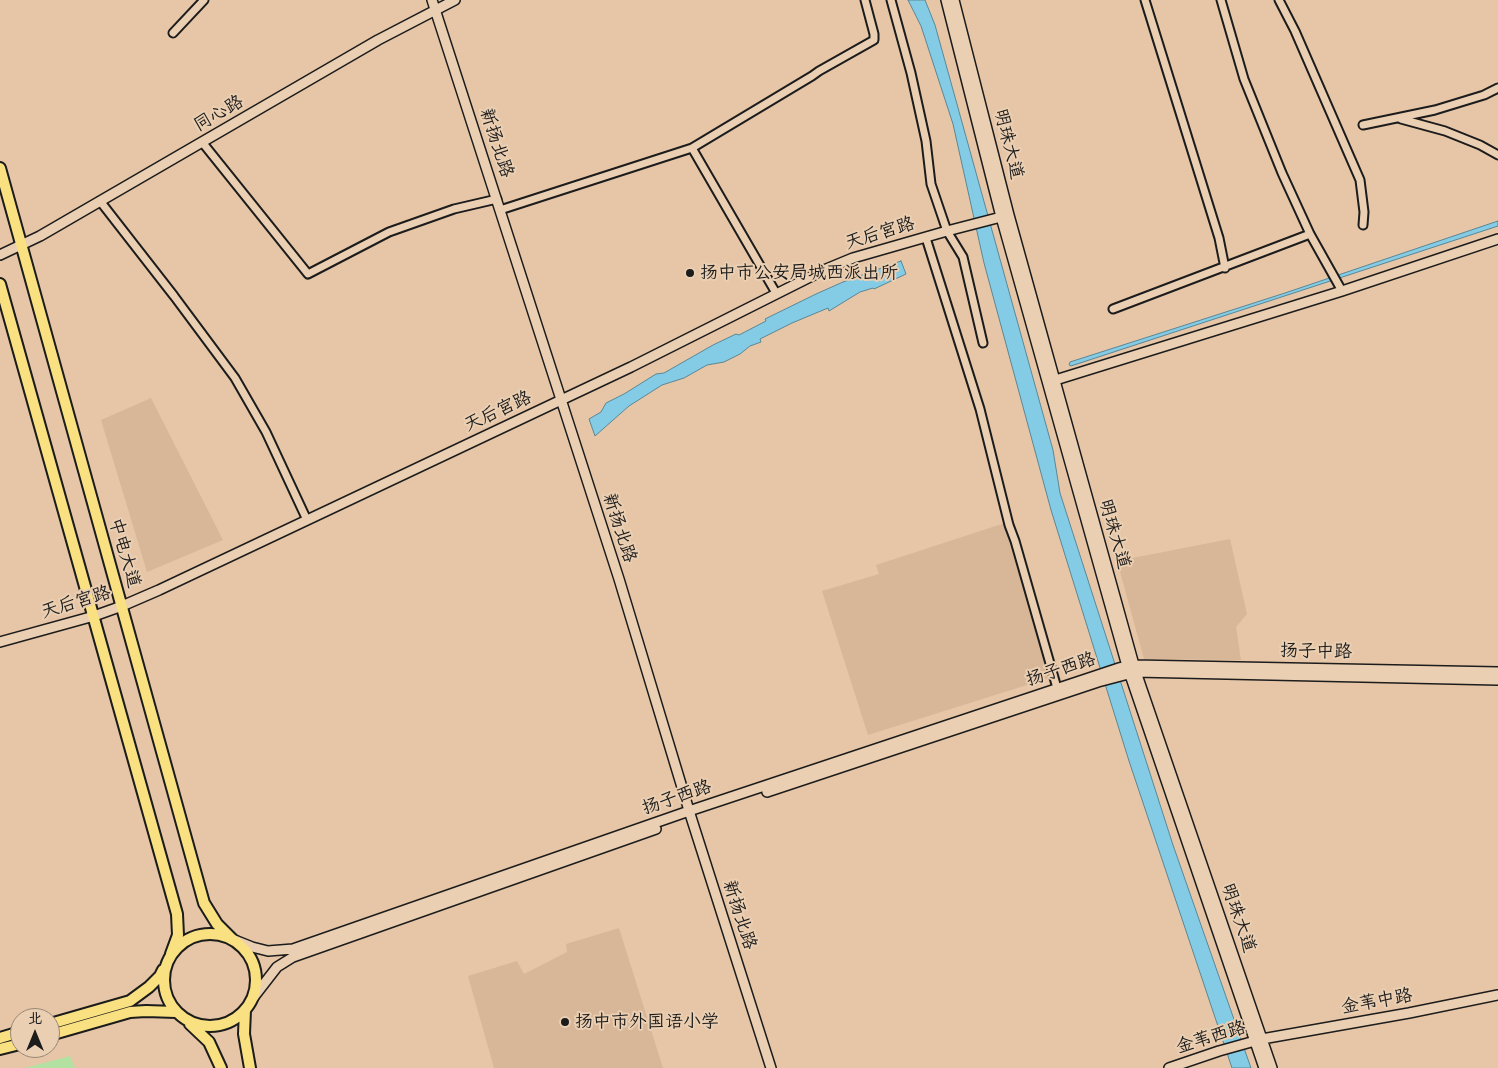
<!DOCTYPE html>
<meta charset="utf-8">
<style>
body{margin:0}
#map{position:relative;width:1498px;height:1068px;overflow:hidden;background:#e6c6a6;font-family:Sriracha,"LXGW WenKai TC",sans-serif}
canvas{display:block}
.north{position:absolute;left:10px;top:1008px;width:50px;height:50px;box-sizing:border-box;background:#ebcfb2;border:1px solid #988776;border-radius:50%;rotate:0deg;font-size:14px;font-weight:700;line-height:20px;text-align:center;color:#1c1c1c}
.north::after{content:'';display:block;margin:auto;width:18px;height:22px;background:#1c1c1c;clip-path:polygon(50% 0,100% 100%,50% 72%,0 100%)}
</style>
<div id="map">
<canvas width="1498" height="1068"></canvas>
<div class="north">北</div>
</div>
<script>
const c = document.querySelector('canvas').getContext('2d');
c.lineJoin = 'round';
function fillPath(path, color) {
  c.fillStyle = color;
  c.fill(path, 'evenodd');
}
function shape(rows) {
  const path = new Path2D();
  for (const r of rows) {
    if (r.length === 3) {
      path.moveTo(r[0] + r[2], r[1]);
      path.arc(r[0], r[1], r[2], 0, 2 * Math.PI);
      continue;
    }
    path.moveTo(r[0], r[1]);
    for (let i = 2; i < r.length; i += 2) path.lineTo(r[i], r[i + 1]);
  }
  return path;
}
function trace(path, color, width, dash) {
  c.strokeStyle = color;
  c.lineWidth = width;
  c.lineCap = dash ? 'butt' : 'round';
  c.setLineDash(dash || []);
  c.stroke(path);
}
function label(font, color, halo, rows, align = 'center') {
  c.font = font + ' Sriracha,"LXGW WenKai TC",sans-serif';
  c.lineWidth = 4;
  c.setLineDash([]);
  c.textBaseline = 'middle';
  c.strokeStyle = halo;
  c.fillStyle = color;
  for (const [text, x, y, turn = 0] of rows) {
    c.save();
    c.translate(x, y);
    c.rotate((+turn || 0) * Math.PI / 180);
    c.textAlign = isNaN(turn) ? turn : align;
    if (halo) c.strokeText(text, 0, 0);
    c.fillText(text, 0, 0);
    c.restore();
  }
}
fillPath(shape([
 [151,398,223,540,147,572,101,420],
 [1008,522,1049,678,868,735,822,591,879,574,876,565],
 [1230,539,1247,614,1236,627,1241,660,1144,659,1117,561],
 [619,928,663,1068,494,1068,468,976,517,961,524,974,567,952,566,944]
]), '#d7b797');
fillPath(shape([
 [70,1056,75,1068,25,1068]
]), '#b2e1a1');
const water = shape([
 [908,0,925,0,935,25,1053,450,1060,493,1173,845,1251,1068,1232,1068,1129,761,1051,510,984,263,953,124,921,26,908,0],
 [1498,221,1498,226,1071,366,1069,365,1070,362,1285,293,1498,221],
 [901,261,906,274,874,289,873,288,860,292,829,311,828,308,792,323,760,339,761,342,750,346,740,354,724,362,707,365,684,378,662,385,629,406,595,436,589,419,601,412,606,403,624,394,656,374,664,373,713,345,736,334,739,335,766,321,765,319,816,294,843,282,901,261]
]);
fillPath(water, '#84cce5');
trace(water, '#5a8695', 1);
const street = shape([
 [891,0,911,73,926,141,931,184,947,231,963,257,983,343],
 [1145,0,1219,238,1225,268],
 [1221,0,1244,79,1282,173,1310,234,1342,291],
 [1279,0,1295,31,1360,180,1364,212,1363,225],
 [173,33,204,0],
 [1401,119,1445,131,1480,145,1498,155],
 [1363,125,1435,110,1484,95,1498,88],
 [202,142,308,274,389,232,454,209,497,199],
 [692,148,776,293],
 [100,201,174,296,235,378,266,432,307,520],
 [500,210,692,148,812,76,819,71,874,40,874,34,865,0],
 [926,238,980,409,1009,525,1015,541,1057,688],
 [1113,309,1310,234]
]);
const secondary = shape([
 [432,0,619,579,691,817,771,1068],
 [946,0,1001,217,1127,666,1264,1068],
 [954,0,1009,215,1136,672,1272,1068],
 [0,255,40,236,378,40,455,0],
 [1049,382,1342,291,1498,239],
 [0,642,94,616,122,606,159,590,631,367,824,270,853,258,947,231,1005,216],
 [767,792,1098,682,1136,672,1498,680],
 [232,939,252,947,268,951,293,949,689,811,1119,668,1134,665,1498,672],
 [253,998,277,967,293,957,656,829],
 [1169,1068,1219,1051,1262,1039,1409,1013,1498,995]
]);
const primary = shape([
 [0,168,204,903,217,924,232,939],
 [0,284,177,914,178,935,171,954],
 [210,980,46],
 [245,1010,244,1034,250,1068],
 [50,1024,130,1001,149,987,160,976,163,970],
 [190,1024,209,1042,221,1068],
 [50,1035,130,1012,146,1011,176,1012],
 [0,1038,20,1032],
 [0,1049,20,1044]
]);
trace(street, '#1c1c1c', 11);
trace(secondary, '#1c1c1c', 12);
trace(primary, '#1c1c1c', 14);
trace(street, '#ebcfb2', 7);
trace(secondary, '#ebcfb2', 9);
trace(primary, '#f9e181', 10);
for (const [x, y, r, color] of [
 [690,273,5,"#1c1c1c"],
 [565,1022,5,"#1c1c1c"]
]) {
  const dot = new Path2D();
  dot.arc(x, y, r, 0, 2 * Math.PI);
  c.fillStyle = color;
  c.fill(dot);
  trace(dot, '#ebcfb2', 2);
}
label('18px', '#1c1c1c', '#ebcfb2', [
 ["同心路",219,114,-30],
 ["新扬北路",496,143,72],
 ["明珠大道",1008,144,76],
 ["天后宫路",880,234,-17],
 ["天后宫路",498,412,-25],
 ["新扬北路",619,528,72],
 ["明珠大道",1114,534,74],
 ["中电大道",124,553,74],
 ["天后宫路",76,603,-17],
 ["扬子中路",1316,652,1],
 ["扬子西路",1061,670,-18],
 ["扬子西路",677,798,-19],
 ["新扬北路",739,915,72],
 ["明珠大道",1238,918,71],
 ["金苇中路",1377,1002,-10],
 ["金苇西路",1211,1038,-17]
]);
label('18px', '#1c1c1c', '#ebcfb2', [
 ["扬中市公安局城西派出所",700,273],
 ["扬中市外国语小学",575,1022]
], 'left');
</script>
